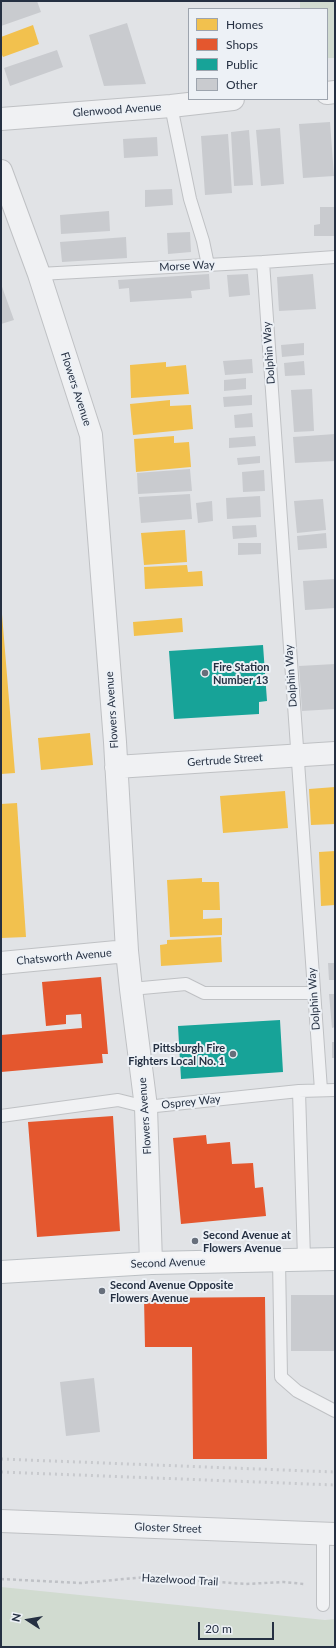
<!DOCTYPE html>
<style>
body{margin:0}
#map{position:relative;width:336px;height:1648px;overflow:hidden;background:#e1e3e6;font-family:Lato,sans-serif}
canvas{display:block}
.frame{position:absolute;inset:0;border:2px solid #253042;pointer-events:none}
.legend{position:absolute;left:188px;top:8px;width:140px;height:92px;box-sizing:border-box;background:#edf1f6;border:1px solid #9da4ae;margin:0;padding:5px 7px;list-style:none;font-size:12px;color:#253042}
.legend li{display:flex;align-items:center;gap:8px;height:20px}
.legend b{width:20px;border:1px solid #9da4ae}
.north{position:absolute;left:8px;top:1600px;width:40px;height:40px;-webkit-text-stroke:3px #edf1f6;paint-order:stroke;rotate:282deg;font-size:11px;font-weight:700;line-height:16px;text-align:center;color:#253042}
.north::after{content:'';display:block;margin:auto;width:14px;height:18px;background:#253042;clip-path:polygon(50% 0,100% 100%,50% 72%,0 100%)}
.scale{position:absolute;left:198px;top:1622px;width:76px;height:18px;box-sizing:border-box;border:2px solid #253042;border-top:0;padding-left:5px;font-size:12px;line-height:14px;white-space:nowrap;color:#253042;-webkit-text-stroke:3px #edf1f6;paint-order:stroke}
</style>
<div id="map">
<canvas width="336" height="1648"></canvas>
<div class="frame"></div>
<ul class="legend">
<li><b style="height:11px;background:#f2c14e"></b>Homes</li>
<li><b style="height:11px;background:#e4572e"></b>Shops</li>
<li><b style="height:11px;background:#17a398"></b>Public</li>
<li><b style="height:11px;background:#c9cbcf"></b>Other</li>
</ul>
<div class="north">N</div>
<div class="scale">20 m</div>
</div>
<script>
const c = document.querySelector('canvas').getContext('2d');
c.lineJoin = 'round';
function fillPath(path, color) {
  c.fillStyle = color;
  c.fill(path, 'evenodd');
}
function shape(rows) {
  const path = new Path2D();
  for (const r of rows) {
    path.moveTo(r[0], r[1]);
    for (let i = 2; i < r.length; i += 2) path.lineTo(r[i], r[i + 1]);
  }
  return path;
}
function trace(path, color, width, dash) {
  c.strokeStyle = color;
  c.lineWidth = width;
  c.lineCap = dash ? 'butt' : 'round';
  c.setLineDash(dash || []);
  c.stroke(path);
}
function label(font, color, halo, rows, align = 'center') {
  c.font = font + ' Lato,sans-serif';
  c.lineWidth = 4;
  c.setLineDash([]);
  c.textBaseline = 'middle';
  c.strokeStyle = halo;
  c.fillStyle = color;
  for (const [text, x, y, turn = 0] of rows) {
    c.save();
    c.translate(x, y);
    c.rotate((+turn || 0) * Math.PI / 180);
    c.textAlign = isNaN(turn) ? turn : align;
    if (halo) c.strokeText(text, 0, 0);
    c.fillText(text, 0, 0);
    c.restore();
  }
}
fillPath(shape([
 [300,1,335,1,335,58,327,58,327,9,300,9],
 [1,1587,325,1620,335,1619,335,1647,1,1647]
]), '#d1dbd0');
fillPath(shape([
 [33,25,39,44,3,57,1,53,1,37],
 [166,362,166,367,186,365,189,394,131,398,130,365],
 [170,400,170,406,191,405,193,429,133,435,130,404],
 [174,436,174,443,189,442,191,467,136,472,134,439],
 [185,530,187,562,144,565,141,533],
 [187,565,188,572,202,571,203,586,145,589,144,567],
 [1,602,15,773,1,774],
 [182,618,183,632,134,636,133,622],
 [90,733,93,765,41,770,38,738],
 [335,787,335,824,311,825,309,789],
 [285,791,288,828,223,833,220,796],
 [17,803,26,937,1,938,1,804],
 [335,851,335,905,321,906,319,852],
 [202,878,202,882,219,882,220,910,203,910,203,919,222,918,222,935,170,937,167,880],
 [221,937,222,962,161,966,160,945,167,944,167,940]
]), '#f2c14e');
fillPath(shape([
 [101,977,108,1054,102,1054,103,1063,1,1072,1,1035,82,1028,81,1014,66,1015,66,1024,46,1026,42,982],
 [113,1116,120,1231,37,1237,28,1122],
 [206,1135,207,1144,230,1142,232,1164,253,1163,255,1188,263,1187,266,1216,181,1224,173,1138],
 [265,1297,267,1459,193,1459,192,1347,145,1347,144,1298]
]), '#e4572e');
fillPath(shape([
 [263,645,267,701,259,702,259,714,174,719,169,651],
 [280,1020,283,1072,181,1079,178,1026]
]), '#17a398');
fillPath(shape([
 [1,1,37,1,41,12,1,26],
 [127,23,146,84,104,86,89,35],
 [57,50,63,67,10,86,4,68],
 [330,122,334,176,303,178,299,124],
 [280,128,284,184,261,186,256,130],
 [249,130,253,185,234,186,231,132],
 [228,134,232,193,205,195,201,136],
 [157,137,158,156,124,158,123,139],
 [172,189,173,205,145,207,145,190],
 [320,207,335,207,335,236,314,236,314,225,320,224],
 [109,211,110,231,61,234,60,215],
 [190,232,191,252,168,254,167,233],
 [126,237,127,258,62,262,60,242],
 [209,274,210,289,191,291,192,298,130,302,129,288,119,289,118,280],
 [248,274,250,295,229,297,227,275],
 [313,274,316,309,279,311,277,277],
 [1,284,14,320,1,324],
 [304,343,304,355,282,357,281,345],
 [252,359,253,373,225,375,223,361],
 [304,361,305,375,285,376,284,363],
 [246,378,246,389,224,391,224,380],
 [312,389,314,431,294,432,291,390],
 [252,395,252,405,224,407,223,397],
 [252,413,253,427,235,428,234,415],
 [335,434,335,461,295,463,293,437],
 [255,436,256,446,229,448,229,438],
 [260,456,260,463,238,465,237,458],
 [190,469,192,491,138,494,137,473],
 [264,470,265,491,243,492,242,472],
 [190,494,192,519,141,523,139,497],
 [260,496,261,517,227,519,226,498],
 [323,499,326,530,297,533,294,501],
 [212,501,213,521,198,523,196,503],
 [256,525,257,537,233,539,232,526],
 [326,533,327,548,298,550,297,536],
 [238,543,261,543,261,554,238,555],
 [335,579,335,608,305,610,303,581],
 [335,664,335,709,302,711,299,666],
 [328,963,335,963,335,980,329,980],
 [329,994,335,994,335,1027,332,1028],
 [332,1042,335,1042,335,1058,332,1058],
 [291,1295,335,1295,335,1351,291,1351],
 [94,1378,100,1432,66,1436,60,1382]
]), '#c9cbcf');
const lane = shape([
 [171,106,190,199,203,241,208,265],
 [263,262,321,1090],
 [39,274,263,262,335,257],
 [131,989,186,984,204,993,314,993],
 [299,1091,304,1259],
 [1,1116,118,1100,146,1107,299,1091,335,1090],
 [279,1260,281,1377,297,1391,335,1411],
 [323,1534,323,1605]
]);
const street = shape([
 [327,93,335,92],
 [1,119,171,106,233,99],
 [1,171,39,274,91,435,115,742,127,951,131,989,146,1107,151,1263],
 [116,767,335,753],
 [1,963,127,951],
 [1,1521,335,1534]
]);
const primary = shape([
 [1,1272,151,1263,335,1259]
]);
trace(lane, '#bfc1c4', 14);
trace(street, '#bfc1c4', 24);
trace(primary, '#bcc0c4', 24);
trace(shape([
 [1,1579,81,1583,146,1577,246,1584,284,1582,304,1584]
]), '#bfc1c6', 2.5, [3, 3]);
trace(lane, '#f0f1f3', 12);
trace(street, '#f0f1f3', 22);
trace(primary, '#f5f5f6', 22);
trace(shape([
 [1,1459,335,1472],
 [1,1472,335,1485]
]), '#c8cace', 3, [2, 4]);
for (const [x, y, r, color] of [
 [205,673,4,"#676f7b"],
 [233,1054,4,"#676f7b"],
 [195,1241,4,"#676f7b"],
 [102,1291,4,"#676f7b"]
]) {
  const dot = new Path2D();
  dot.arc(x, y, r, 0, 2 * Math.PI);
  c.fillStyle = color;
  c.fill(dot);
  trace(dot, '#edf1f6', 1.5);
}
label('11px', '#253042', '#edf1f6', [
 ["Glenwood Avenue",117,110,-4],
 ["Morse Way",187,266,-3],
 ["Dolphin Way",269,353,-94],
 ["Flowers Avenue",76,389,72],
 ["Dolphin Way",291,676,-94],
 ["Flowers Avenue",112,710,-94],
 ["Gertrude Street",225,760,-4],
 ["Chatsworth Avenue",64,957,-5],
 ["Dolphin Way",314,999,-94],
 ["Osprey Way",191,1102,-6],
 ["Flowers Avenue",145,1116,-94],
 ["Second Avenue",168,1263,-2],
 ["Gloster Street",168,1528,2],
 ["Hazelwood Trail",180,1580,3]
]);
label('bold 11px', '#253042', '#edf1f6', [
 ["Fire Station",213,667],
 ["Number 13",213,680],
 ["Pittsburgh Fire",225,1048,"right"],
 ["Fighters Local No. 1",225,1061,"right"],
 ["Second Avenue at",203,1235],
 ["Flowers Avenue",203,1248],
 ["Second Avenue Opposite",110,1285],
 ["Flowers Avenue",110,1298]
], 'left');
</script>
